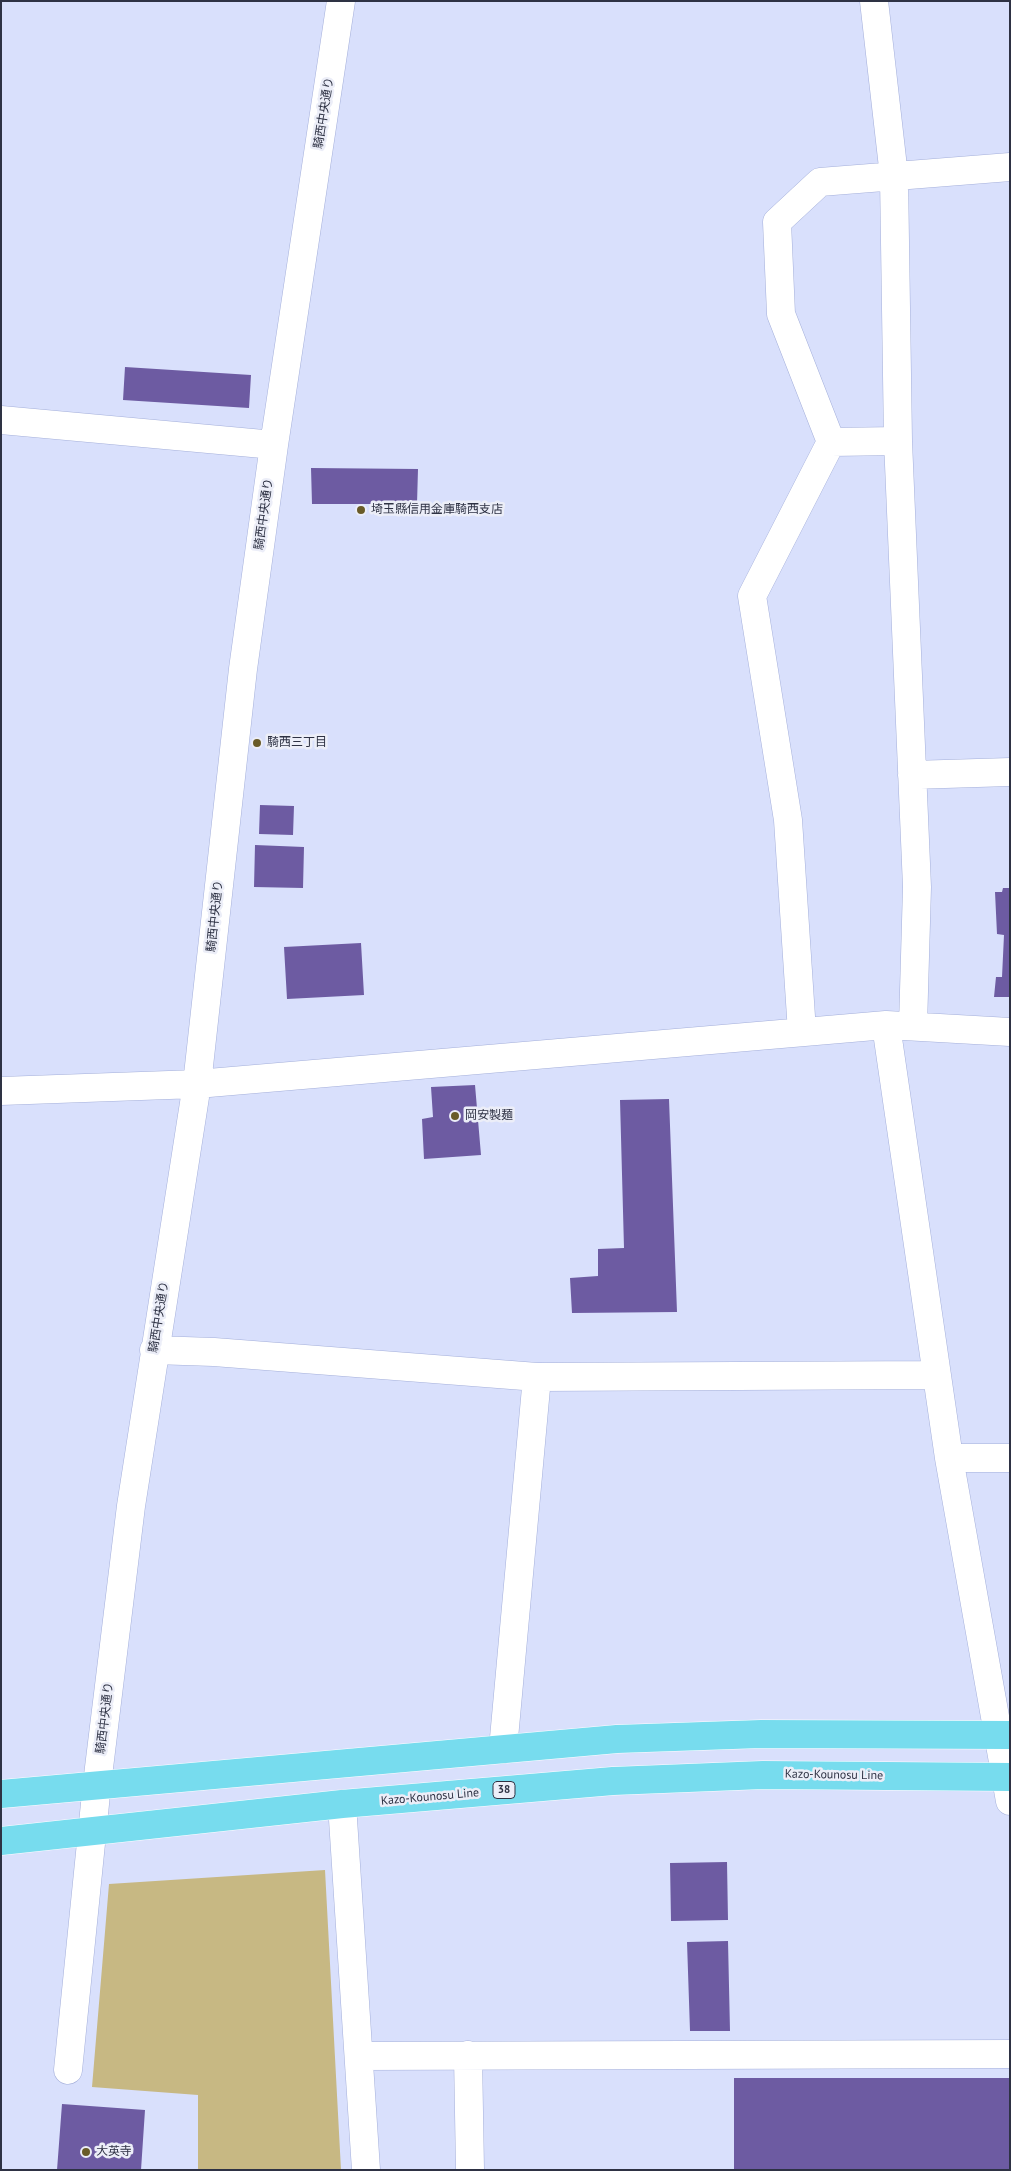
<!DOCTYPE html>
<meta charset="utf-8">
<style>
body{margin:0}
#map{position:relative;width:1011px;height:2171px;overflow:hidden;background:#d9e0fc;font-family:"PT Sans",sans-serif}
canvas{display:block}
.frame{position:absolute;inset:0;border:2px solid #2e3244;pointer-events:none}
</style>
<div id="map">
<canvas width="1011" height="2171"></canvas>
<div class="frame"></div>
</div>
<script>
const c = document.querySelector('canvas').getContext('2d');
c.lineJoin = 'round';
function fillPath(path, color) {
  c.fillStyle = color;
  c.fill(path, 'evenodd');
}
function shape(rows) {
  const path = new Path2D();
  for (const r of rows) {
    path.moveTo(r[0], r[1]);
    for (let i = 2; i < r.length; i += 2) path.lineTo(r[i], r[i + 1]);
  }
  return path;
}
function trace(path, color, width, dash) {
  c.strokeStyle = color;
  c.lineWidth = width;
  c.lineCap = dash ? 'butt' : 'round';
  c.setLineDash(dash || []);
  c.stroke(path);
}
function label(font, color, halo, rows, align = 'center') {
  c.font = font + ' "PT Sans","Noto Sans JP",sans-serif';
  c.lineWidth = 5;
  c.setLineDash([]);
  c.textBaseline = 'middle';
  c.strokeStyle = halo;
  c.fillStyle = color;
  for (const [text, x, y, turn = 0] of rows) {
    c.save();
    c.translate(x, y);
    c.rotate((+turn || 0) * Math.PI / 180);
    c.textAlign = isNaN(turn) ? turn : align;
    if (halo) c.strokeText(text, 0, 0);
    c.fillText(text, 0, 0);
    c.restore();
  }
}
fillPath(shape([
 [325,1870,341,2170,198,2170,198,2095,92,2087,109,1884]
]), '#c7b883');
fillPath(shape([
 [125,367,251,375,249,408,123,400],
 [311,468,418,469,417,504,312,504],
 [260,805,294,806,293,835,259,834],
 [255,845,304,847,303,888,254,887],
 [1003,888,1010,888,1010,997,994,997,996,977,1002,977,1004,935,997,934,995,892,1002,892],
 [361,943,364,995,287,999,284,947],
 [475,1085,481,1155,424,1159,422,1119,433,1117,431,1087],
 [669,1099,677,1312,572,1313,570,1278,598,1276,598,1249,624,1248,620,1100],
 [727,1862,728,1920,671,1921,670,1863],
 [728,1941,730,2031,690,2031,687,1942],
 [734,2078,1010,2078,1010,2170,734,2170],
 [62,2104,145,2110,141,2170,57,2170]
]), '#6d5ba2');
const minor = shape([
 [874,1,894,176,898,441,917,887,913,1026],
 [1,420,274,445],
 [898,441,831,442,781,314,777,222,820,182,1010,167],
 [912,775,1010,772],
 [886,1025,949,1458,1010,1801],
 [802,1032,788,820,752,596,831,442],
 [1,1091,197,1084,886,1025,1010,1032],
 [154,1350,214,1352,537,1377,936,1375],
 [949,1458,1010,1458],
 [503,1749,537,1377],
 [342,1804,366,2170],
 [468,2055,470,2170],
 [360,2056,1010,2054],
 [68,2070,97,1784,131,1506,197,1084,243,669,274,445,341,1]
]);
const major = shape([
 [1,1794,617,1739,761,1734,1010,1735],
 [1,1841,342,1804,613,1781,763,1775,1010,1777]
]);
trace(minor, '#a4afda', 29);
trace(major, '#fff', 29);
trace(minor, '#fff', 28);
trace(major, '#77dcee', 28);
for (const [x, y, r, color] of [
 [361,510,5,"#695b28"],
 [257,743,5,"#695b28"],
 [455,1116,5,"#695b28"],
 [86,2152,5,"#695b28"]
]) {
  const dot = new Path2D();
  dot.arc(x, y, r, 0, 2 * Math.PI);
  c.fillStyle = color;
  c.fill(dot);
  trace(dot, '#eceef8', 2);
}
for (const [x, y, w] of [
 [504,1790,22]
]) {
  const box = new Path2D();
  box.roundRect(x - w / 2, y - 8.5, w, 17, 4);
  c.fillStyle = '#eceef8';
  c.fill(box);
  trace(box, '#2e3244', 1);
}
label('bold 11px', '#2e3244', null, [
 ["38",504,1790]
]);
label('12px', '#2e3244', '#eceef8', [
 ["騎西中央通り",324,113,-81],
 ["騎西中央通り",264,514,-82],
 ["騎西中央通り",215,916,-84],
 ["騎西中央通り",159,1317,-81],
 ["騎西中央通り",105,1718,-83],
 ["Kazo-Kounosu Line",834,1775,1],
 ["Kazo-Kounosu Line",430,1797,-5]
]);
label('12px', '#2e3244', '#eceef8', [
 ["埼玉縣信用金庫騎西支店",371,510],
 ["騎西三丁目",267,743],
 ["岡安製麺",465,1116],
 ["大英寺",96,2152]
], 'left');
</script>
